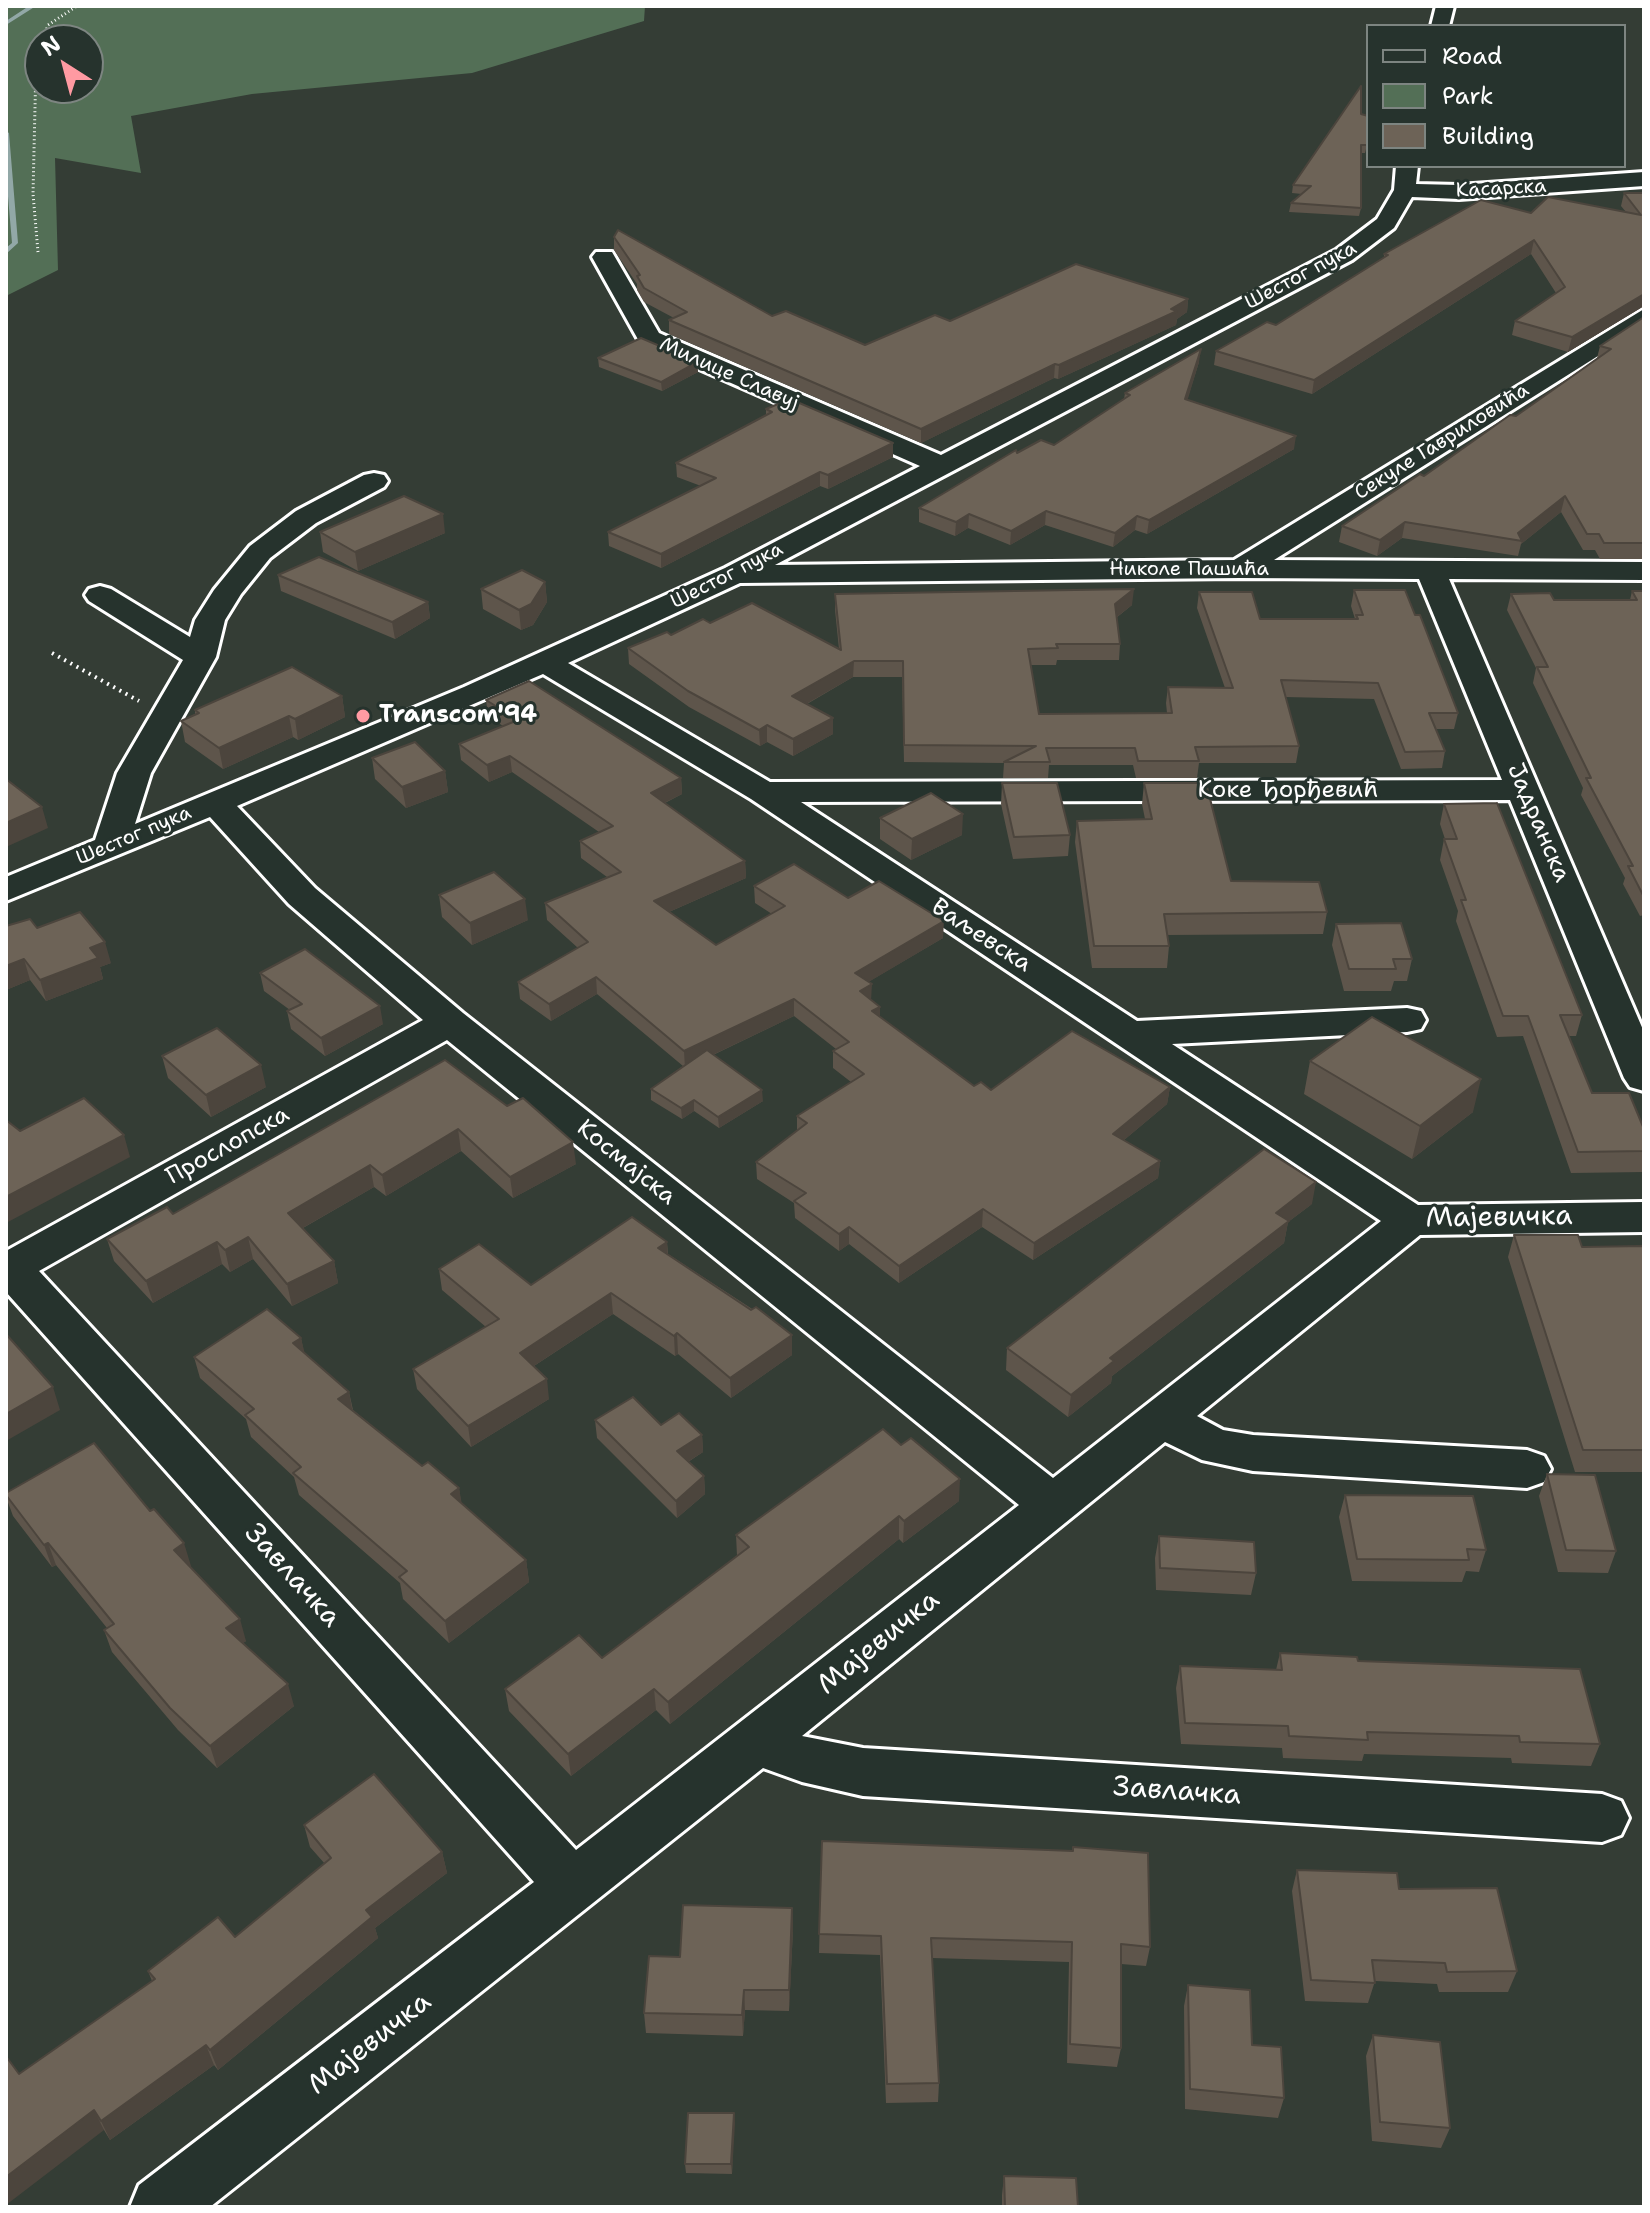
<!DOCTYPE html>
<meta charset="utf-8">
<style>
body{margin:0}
#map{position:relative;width:1650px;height:2213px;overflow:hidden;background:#343d35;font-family:"Shantell Sans",sans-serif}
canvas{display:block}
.frame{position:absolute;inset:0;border:8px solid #fff;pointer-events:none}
.legend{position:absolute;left:1366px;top:24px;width:260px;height:144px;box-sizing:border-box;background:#26332d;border:2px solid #7d8581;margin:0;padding:10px 14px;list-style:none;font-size:24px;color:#fff}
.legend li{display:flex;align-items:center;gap:16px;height:40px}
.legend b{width:40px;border:2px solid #7d8581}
.north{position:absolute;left:24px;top:24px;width:80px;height:80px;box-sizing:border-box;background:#26332d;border:2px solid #7d8581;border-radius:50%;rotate:324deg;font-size:22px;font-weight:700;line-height:32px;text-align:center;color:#fff}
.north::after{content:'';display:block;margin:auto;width:28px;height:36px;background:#ff9aa2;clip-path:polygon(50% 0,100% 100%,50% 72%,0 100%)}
</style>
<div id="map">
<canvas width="1650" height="2213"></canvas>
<div class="frame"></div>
<ul class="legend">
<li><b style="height:10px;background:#26332d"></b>Road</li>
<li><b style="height:22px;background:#536f56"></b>Park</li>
<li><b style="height:22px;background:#6d6357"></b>Building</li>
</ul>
<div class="north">N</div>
</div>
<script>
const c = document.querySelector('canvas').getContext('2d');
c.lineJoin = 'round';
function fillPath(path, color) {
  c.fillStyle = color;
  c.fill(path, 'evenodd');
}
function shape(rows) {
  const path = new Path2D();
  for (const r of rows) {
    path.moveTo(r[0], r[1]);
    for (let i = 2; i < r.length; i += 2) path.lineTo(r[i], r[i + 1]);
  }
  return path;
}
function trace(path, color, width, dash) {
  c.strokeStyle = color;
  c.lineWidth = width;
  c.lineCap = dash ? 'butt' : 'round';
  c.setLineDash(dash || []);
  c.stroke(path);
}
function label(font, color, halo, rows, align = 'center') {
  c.font = font + ' "Shantell Sans",sans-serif';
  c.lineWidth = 6;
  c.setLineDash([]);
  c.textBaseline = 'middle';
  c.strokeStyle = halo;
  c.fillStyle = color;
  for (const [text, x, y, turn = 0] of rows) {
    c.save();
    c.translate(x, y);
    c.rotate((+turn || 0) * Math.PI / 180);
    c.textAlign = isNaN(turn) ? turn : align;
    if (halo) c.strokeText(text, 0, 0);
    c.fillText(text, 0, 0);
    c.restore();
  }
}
fillPath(shape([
 [6,6,645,6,644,21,472,73,252,94,131,116,141,173,55,158,58,270,6,296],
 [40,40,88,40,88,88,40,88]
]), '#536f56');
fillPath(shape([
 [29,6,36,6,6,25,6,21,29,6],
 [6,131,9,133,18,243,6,254,6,248,12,243,6,173,6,131]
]), '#92a8a7');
const minor = shape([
 [1436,6,1454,6,1449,26,1431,26,1436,6],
 [1396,166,1418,166,1416,184,1459,185,1644,172,1644,186,1459,199,1412,197,1394,228,1352,260,775,565,1234,560,1644,309,1644,327,1274,560,1644,562,1644,580,1449,579,1644,1032,1644,1091,1630,1087,1624,1078,1510,800,801,802,1137,1021,1407,1008,1421,1011,1426,1020,1421,1029,1407,1032,1172,1044,1418,1205,1644,1202,1644,1232,1420,1235,1197,1416,1223,1430,1253,1435,1527,1450,1544,1456,1551,1469,1544,1482,1527,1488,1253,1471,1202,1460,1165,1442,802,1736,863,1748,1602,1794,1621,1801,1629,1818,1621,1835,1602,1842,863,1796,802,1782,763,1768,210,2207,130,2207,139,2185,534,1882,6,1292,6,1251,423,1020,289,904,210,817,6,901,6,877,95,840,117,773,183,660,89,601,85,595,89,589,100,586,111,589,190,637,195,620,214,590,250,546,296,511,364,475,374,473,384,475,388,481,384,487,316,523,270,558,241,594,225,620,216,657,151,773,135,824,464,687,725,568,920,466,640,343,592,257,596,252,612,252,659,333,941,455,1336,250,1377,219,1394,190,1396,166],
 [1240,578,1419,579,1502,780,770,782,568,663,740,583,1240,578],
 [543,674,751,799,1381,1221,1053,1478,463,1013,315,888,237,806,543,674],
 [447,1040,1019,1505,576,1850,39,1271,447,1040]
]);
trace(minor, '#fff', 6);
trace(shape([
 [43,40,48,25,77,6],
 [38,252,33,194,36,64,40,51]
]), '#fff', 3, [1, 3]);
trace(shape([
 [52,653,139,701]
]), '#fff', 4, [2, 5]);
fillPath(minor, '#26332d');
fillPath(shape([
 [1361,114,1367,145,1365,153,1361,153,1361,208,1359,216,1289,212,1291,203,1302,194,1292,193,1293,185],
 [1624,193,1644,193,1644,306,1568,352,1512,335,1515,321,1556,293,1531,254,1312,394,1214,365,1216,351,1276,325,1384,258,1384,254,1531,213,1626,212,1621,206],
 [614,237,772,316,865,345,950,321,1188,299,1187,312,1177,319,1176,325,1058,379,1054,378,921,443,669,334,669,320,674,318,644,302,637,290,637,284,614,250],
 [1644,317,1644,559,1600,559,1595,550,1583,550,1561,512,1521,544,1518,556,1402,538,1377,556,1339,542,1342,526,1424,476,1516,416,1597,358,1600,346],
 [598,358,697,362,698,372,662,391,599,367],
 [1199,362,1187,400,1294,449,1147,534,1135,530,1113,547,1045,525,1010,545,968,528,955,536,919,522,919,508,1017,453,1054,445,1124,399,1125,393],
 [766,409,893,457,828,489,820,486,661,568,609,546,608,532,701,486,677,477,676,463,766,415],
 [320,532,445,533,358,571,323,552],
 [278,575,428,602,430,618,395,639,281,591],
 [545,582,547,602,533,625,521,630,483,609,481,589],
 [1354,590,1415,615,1458,713,1454,729,1436,729,1445,751,1442,768,1401,769,1374,699,1285,697,1299,746,1296,763,1199,763,1197,778,1136,778,1133,765,1049,765,1048,778,1003,778,1004,763,904,762,902,677,853,677,807,704,833,734,793,756,767,742,760,746,689,707,629,664,628,648,710,623,839,649,835,610,835,594,1132,605,1116,618,1120,644,1119,660,1057,660,1056,665,1031,665,1039,714,1167,713,1166,703,1168,687,1225,688,1197,608,1199,592,1260,619,1355,619,1351,606],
 [1632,591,1644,591,1644,915,1640,916,1623,884,1625,878,1581,795,1583,788,1533,683,1536,668,1507,610,1511,594,1554,600,1630,600],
 [342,696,345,717,298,740,293,737,223,769,185,742,181,721,195,714,195,710],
 [486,700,681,778,682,794,665,803,745,861,746,878,669,912,716,945,772,914,755,903,754,886,848,898,943,938,868,982,871,1000,880,1007,880,1017,974,1086,991,1090,1170,1087,1167,1104,1124,1140,1160,1161,1158,1178,1033,1260,982,1227,899,1283,849,1244,839,1251,795,1218,794,1203,757,1179,756,1162,797,1131,797,1116,851,1082,833,1068,833,1051,836,1049,794,1016,713,1055,763,1101,719,1128,694,1111,682,1119,651,1100,651,1089,683,1066,597,994,551,1021,520,999,518,982,578,948,547,920,545,903,607,877,581,858,580,841,599,832,512,772,489,782,461,760,459,744,503,726,488,716],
 [372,758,445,771,448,792,406,808,375,779],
 [1002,783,1070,835,1068,856,1013,859,1001,804],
 [1144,783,1231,881,1327,912,1323,934,1167,935,1169,946,1167,968,1092,968,1075,842,1077,821,1145,819,1142,804],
 [1444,804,1582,1015,1576,1036,1568,1036,1592,1093,1644,1129,1644,1172,1571,1173,1523,1036,1497,1037,1456,921,1458,911,1440,860,1444,839,1445,839,1440,824],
 [880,818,962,835,911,860,880,839],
 [439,895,528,920,472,945,442,917],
 [1336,924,1412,959,1407,981,1394,981,1391,991,1344,991,1332,945],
 [37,928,111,963,100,967,103,979,46,1001,30,980,6,990],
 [260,973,383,1024,325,1056,291,1029,287,1011,290,1010,264,991],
 [162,1056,266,1087,211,1117,168,1078],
 [445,1060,576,1164,513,1198,461,1151,386,1196,374,1187,303,1228,334,1261,338,1283,292,1306,253,1259,230,1272,222,1264,153,1303,114,1261,107,1239,173,1214],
 [1310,1061,1473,1112,1412,1159,1304,1094],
 [1312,1204,1288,1222,1284,1243,1112,1376,1111,1383,1068,1417,1006,1370,1007,1348],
 [1514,1235,1582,1247,1644,1246,1644,1472,1575,1472,1508,1257],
 [667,1242,668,1254,792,1335,792,1355,731,1398,678,1354,675,1356,613,1314,534,1366,549,1399,471,1447,417,1389,413,1369,486,1327,442,1290,439,1269,531,1285],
 [301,1338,304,1353,349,1392,353,1410,422,1466,459,1488,461,1503,526,1560,529,1582,449,1643,403,1599,400,1583,299,1495,294,1477,251,1437,246,1419,200,1378,194,1357],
 [595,1420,661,1425,702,1435,703,1452,688,1462,704,1476,705,1494,677,1518,597,1438],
 [1547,1474,1616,1551,1608,1573,1558,1572,1539,1496],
 [6,1493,191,1566,190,1566,246,1641,243,1643,294,1706,217,1768,178,1730,112,1652,104,1630,107,1628,56,1565,52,1567,13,1516,6,1497],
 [1345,1495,1486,1550,1479,1572,1466,1571,1462,1582,1352,1581,1339,1517],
 [959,1501,903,1543,899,1539,670,1724,656,1710,571,1776,509,1711,505,1689,602,1658,737,1556,736,1535],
 [1159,1536,1256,1573,1251,1595,1156,1590,1155,1558],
 [1280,1653,1358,1661,1600,1744,1591,1766,1512,1763,1511,1758,1364,1754,1362,1761,1283,1758,1282,1748,1181,1744,1176,1688,1180,1666,1276,1670],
 [304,1825,442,1852,447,1873,375,1928,378,1938,218,2070,214,2065,110,2140,104,2130,19,2074,152,1981,148,1971,235,1937,325,1864,310,1847],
 [822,1841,1150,1947,1146,1966,1121,1964,1121,2048,1117,2067,1067,2063,1069,1962,932,1958,939,2083,938,2102,886,2103,880,1955,819,1953],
 [1297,1870,1399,1889,1517,1971,1508,1992,1439,1992,1437,1984,1375,1981,1368,2003,1305,2001,1292,1891],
 [792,1908,793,1929,789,2011,745,2010,743,2036,646,2033,644,2013,680,1957],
 [1188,1985,1252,2045,1284,2098,1278,2118,1185,2109,1184,2006],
 [1373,2035,1450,2128,1441,2148,1372,2141,1366,2056],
 [734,2113,732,2174,686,2173,685,2164],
 [1004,2176,1078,2207,1002,2207,1002,2195]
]), '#5e554b');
fillPath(shape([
 [1534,240,1531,254,1312,394,1314,380],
 [1644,294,1644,306,1568,352,1572,337],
 [1188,299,1187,312,1177,319,1176,325,1058,379,1059,365,1171,309],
 [1201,349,1199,362,1184,412,1185,399],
 [697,362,698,372,662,391,661,382],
 [1055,364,1054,378,921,443,921,429],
 [1296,436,1294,449,1147,534,1149,520],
 [893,443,893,457,828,489,828,475],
 [820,472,820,486,661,568,661,554],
 [1565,496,1561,512,1521,544,1522,541,1518,533],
 [1046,511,1045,525,1010,545,1011,531],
 [443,514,445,533,358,571,355,552],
 [969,514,968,528,955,536,956,522],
 [1137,516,1135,530,1113,547,1115,533],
 [1405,522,1402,538,1377,556,1380,540],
 [545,582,547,602,533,625,521,630,519,610],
 [1134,589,1132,605,1113,620,1115,604],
 [428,602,430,618,395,639,392,622],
 [854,661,853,677,792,712,792,696],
 [342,696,345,717,298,740,295,719],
 [289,716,293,737,223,769,219,748],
 [833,718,833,734,793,756,793,739],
 [767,725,767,742,760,746,759,730],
 [510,756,512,772,489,782,487,765],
 [445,771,448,792,406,808,402,787],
 [681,778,682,794,652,809,651,793],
 [42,807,48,828,6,847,6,823],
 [963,814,962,835,911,860,912,839],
 [745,861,746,878,655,918,654,901],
 [525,899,528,920,472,945,470,923],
 [944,921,943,938,855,990,855,973],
 [105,942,111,963,100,967,103,979,46,1001,40,980,90,948],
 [24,959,30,980,6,990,6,966],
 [596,977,597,994,551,1021,549,1004],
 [872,984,871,1001,860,991],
 [794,999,794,1016,685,1068,684,1051],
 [380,1006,383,1024,325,1056,321,1038],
 [880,1007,880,1024,872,1011],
 [261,1065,266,1087,211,1117,206,1095],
 [1481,1079,1473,1112,1412,1159,1420,1126],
 [1170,1087,1167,1104,1111,1151,1113,1134],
 [762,1090,763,1101,719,1128,718,1117],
 [694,1100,694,1111,682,1119,681,1108],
 [458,1129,461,1151,386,1196,382,1175],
 [124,1135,130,1157,6,1223,6,1197],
 [573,1142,576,1164,513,1198,510,1177],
 [1160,1161,1158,1178,1033,1260,1034,1243],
 [370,1165,374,1187,292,1234,288,1213],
 [1316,1182,1312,1204,1288,1222,1284,1243,1112,1376,1111,1383,1068,1417,1071,1395,1110,1358,1276,1213],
 [983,1209,982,1227,899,1283,899,1266],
 [849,1227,849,1244,839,1251,839,1234],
 [248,1237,253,1259,230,1272,225,1250],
 [217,1242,222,1264,153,1303,146,1281],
 [667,1242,668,1262,658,1248],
 [334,1261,338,1283,292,1306,287,1284],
 [611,1293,613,1314,523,1373,520,1353],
 [677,1333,678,1354,675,1356,674,1336],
 [792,1335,792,1355,731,1398,730,1378],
 [301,1338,306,1359,293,1343],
 [547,1379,549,1399,471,1447,468,1426],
 [53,1387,60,1410,6,1441,6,1414],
 [349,1392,353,1414,338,1399],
 [702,1435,703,1452,678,1468,677,1451],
 [704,1476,705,1494,677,1518,676,1501],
 [960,1479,959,1501,903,1543,904,1521],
 [459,1488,463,1510,451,1494],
 [899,1516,899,1539,670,1724,668,1702],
 [48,1543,56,1565,52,1567,44,1545],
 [184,1543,191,1566,181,1572,174,1550],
 [526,1560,529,1582,449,1643,445,1621],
 [240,1619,246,1641,233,1650,226,1628],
 [288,1684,294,1706,217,1768,210,1746],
 [654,1689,656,1710,571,1776,568,1754],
 [442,1852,447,1873,375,1928,378,1938,218,2070,210,2050,366,1910],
 [792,1908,793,1929,789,2011,789,1990],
 [744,1990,745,2010,743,2036,742,2015],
 [206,2045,214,2065,110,2140,101,2121],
 [94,2110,104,2130,6,2205,6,2177],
 [734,2113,735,2123,732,2174,731,2164]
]), '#4c453d');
const building = shape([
 [1361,86,1361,114,1368,116,1367,145,1361,145,1361,208,1291,203,1311,186,1293,185,1361,86],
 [1624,193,1644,193,1644,294,1572,337,1515,321,1565,287,1534,240,1314,380,1216,351,1267,322,1276,325,1388,255,1384,254,1481,200,1531,213,1548,197,1641,215,1624,193],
 [618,230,772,316,786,311,865,345,935,315,950,321,1076,264,1188,299,1171,309,1177,311,1059,365,1055,364,921,429,669,320,687,312,644,288,637,276,640,275,614,237,618,230],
 [1644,317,1644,543,1604,543,1599,534,1587,534,1565,496,1518,533,1522,541,1405,522,1380,540,1342,526,1420,474,1424,476,1510,415,1516,416,1611,349,1600,346,1644,317],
 [641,338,697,362,661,382,598,358,641,338],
 [1201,349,1185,399,1296,436,1149,520,1137,516,1115,533,1046,511,1011,531,969,514,956,522,919,508,1016,450,1017,453,1041,440,1054,445,1130,395,1125,393,1201,349],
 [790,399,893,443,828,475,820,472,661,554,608,532,716,478,676,463,772,412,766,409,790,399],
 [404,496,443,514,355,552,320,532,404,496],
 [319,557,428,602,392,622,278,575,319,557],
 [522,570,545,582,531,604,519,610,481,589,522,570],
 [1134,589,1115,604,1120,644,1056,644,1058,648,1028,649,1039,714,1172,713,1168,687,1233,688,1199,592,1252,592,1260,619,1358,619,1356,615,1363,615,1354,590,1405,590,1415,615,1420,615,1458,713,1429,713,1445,751,1405,752,1378,683,1281,680,1299,746,1195,747,1199,761,1138,761,1135,748,1046,748,1050,762,1004,762,1036,746,904,745,903,661,854,661,792,696,833,718,793,739,767,725,759,730,688,691,628,648,667,632,671,635,703,619,710,623,752,603,841,650,835,594,1134,589],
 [1632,591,1644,591,1644,897,1628,866,1633,866,1586,778,1591,778,1537,667,1548,667,1511,594,1550,593,1554,600,1637,600,1632,591],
 [292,667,342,696,295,719,289,716,219,748,181,721,199,713,195,710,292,667],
 [529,681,681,778,651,793,745,861,654,901,716,945,785,906,754,886,794,864,848,898,879,881,944,921,855,973,872,984,860,991,880,1007,872,1011,974,1086,981,1082,991,1090,1072,1031,1170,1087,1113,1134,1160,1161,1034,1243,983,1209,899,1266,849,1227,839,1234,794,1201,806,1193,756,1162,807,1123,797,1116,864,1074,833,1051,849,1042,794,999,684,1051,596,977,549,1004,518,982,588,942,545,903,621,872,580,841,613,826,510,756,487,765,459,744,518,720,486,700,529,681],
 [415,742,445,771,402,787,372,758,415,742],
 [6,779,42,807,6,823,6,779],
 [1002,783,1057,783,1070,835,1014,837,1002,783],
 [1144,783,1206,783,1231,881,1319,882,1327,912,1164,914,1169,946,1094,946,1077,821,1152,819,1144,783],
 [931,793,963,814,912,839,880,818,931,793],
 [1497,803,1582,1015,1560,1015,1592,1093,1629,1093,1644,1129,1644,1151,1578,1152,1528,1016,1503,1016,1461,900,1466,900,1444,839,1457,839,1444,804,1497,803],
 [494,872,525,899,470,923,439,895,494,872],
 [80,912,105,942,90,948,98,958,40,980,24,959,6,966,6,926,30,919,37,928,80,912],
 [1401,923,1412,959,1393,959,1396,969,1349,969,1336,924,1401,923],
 [305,949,380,1006,321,1038,287,1011,302,1004,260,973,305,949],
 [1372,1017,1481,1079,1420,1126,1310,1061,1372,1017],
 [217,1028,261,1065,206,1095,162,1056,217,1028],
 [707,1050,762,1090,718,1117,694,1100,681,1108,651,1089,707,1050],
 [445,1060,507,1106,523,1098,573,1142,510,1177,458,1129,382,1175,370,1165,288,1213,334,1261,287,1284,248,1237,225,1250,217,1242,146,1281,107,1239,167,1207,173,1214,445,1060],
 [84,1098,124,1135,6,1197,6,1120,20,1131,84,1098],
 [1264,1149,1316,1182,1276,1213,1289,1221,1110,1358,1114,1361,1071,1395,1007,1348,1264,1149],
 [632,1217,667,1242,658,1248,751,1310,756,1307,792,1335,730,1378,677,1333,674,1336,611,1293,520,1353,547,1379,468,1426,413,1369,499,1319,439,1269,479,1244,531,1285,632,1217],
 [1514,1235,1578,1235,1582,1247,1644,1246,1644,1450,1583,1450,1514,1235],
 [267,1309,301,1338,293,1343,349,1392,338,1399,422,1466,428,1462,459,1488,451,1494,526,1560,445,1621,399,1577,407,1571,293,1473,301,1467,245,1415,254,1409,194,1357,267,1309],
 [6,1334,53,1387,6,1414,6,1334],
 [633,1397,661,1425,679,1413,702,1435,677,1451,704,1476,676,1501,595,1420,633,1397],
 [883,1429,901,1445,911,1438,960,1479,904,1521,899,1516,668,1702,654,1689,568,1754,505,1689,579,1635,602,1658,749,1547,736,1535,883,1429],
 [94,1443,150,1511,154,1509,184,1543,174,1550,240,1619,226,1628,288,1684,210,1746,170,1708,104,1630,114,1624,48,1543,44,1545,6,1495,6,1493,94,1443],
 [1547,1474,1595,1475,1616,1551,1566,1550,1547,1474],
 [1345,1495,1473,1496,1486,1550,1467,1549,1469,1560,1357,1559,1345,1495],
 [1159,1536,1254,1542,1256,1573,1160,1568,1159,1536],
 [1280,1653,1357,1657,1358,1661,1580,1669,1600,1744,1520,1742,1519,1736,1367,1732,1368,1740,1289,1736,1288,1726,1185,1723,1180,1666,1282,1670,1280,1653],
 [374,1774,442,1852,366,1910,372,1917,210,2050,206,2045,101,2121,94,2110,6,2177,6,2061,8,2059,19,2074,155,1979,148,1971,218,1917,235,1937,331,1858,304,1825,374,1774],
 [822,1841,1073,1851,1073,1847,1148,1853,1150,1947,1121,1944,1121,2048,1070,2044,1072,1942,931,1938,939,2083,887,2084,881,1936,819,1934,822,1841],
 [1297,1870,1397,1873,1399,1889,1497,1888,1517,1971,1447,1972,1445,1963,1372,1960,1375,1983,1311,1980,1297,1870],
 [683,1905,792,1908,789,1990,744,1990,742,2015,644,2013,649,1956,680,1957,683,1905],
 [1188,1985,1250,1990,1252,2045,1281,2047,1284,2098,1190,2089,1188,1985],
 [1373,2035,1440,2042,1450,2128,1380,2122,1373,2035],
 [688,2113,734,2113,731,2164,685,2164,688,2113],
 [1004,2176,1076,2178,1078,2207,1005,2207,1004,2176]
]);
fillPath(building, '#6d6357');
trace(building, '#4c453d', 2);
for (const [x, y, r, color] of [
 [363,716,8,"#ff9aa2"]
]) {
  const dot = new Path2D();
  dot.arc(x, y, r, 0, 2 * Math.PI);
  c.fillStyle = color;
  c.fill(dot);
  trace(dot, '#26332d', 3);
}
label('20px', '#fff', '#26332d', [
 ["Касарска",1501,189,-3],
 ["Шестог пука",1301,276,-28],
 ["Милице Славуј",729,374,24],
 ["Секуле Гавриловића",1442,442,-32],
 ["Николе Пашића",1189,570],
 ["Шестог пука",727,576,-27],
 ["Шестог пука",134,836,-23]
]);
label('bold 24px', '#fff', '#26332d', [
 ["Transcom'94",379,716]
], 'left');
label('24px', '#fff', '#26332d', [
 ["Коке Ђорђевић",1288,791],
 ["Јадранска",1538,823,67],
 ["Ваљевска",981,936,33],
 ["Прослопска",228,1146,-29],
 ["Космајска",626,1163,39]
]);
label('28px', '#fff', '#26332d', [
 ["Мајевичка",1499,1218,-1],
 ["Завлачка",292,1576,48],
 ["Мајевичка",879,1643,-39],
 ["Завлачка",1177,1792,4],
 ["Мајевичка",370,2044,-38]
]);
</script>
